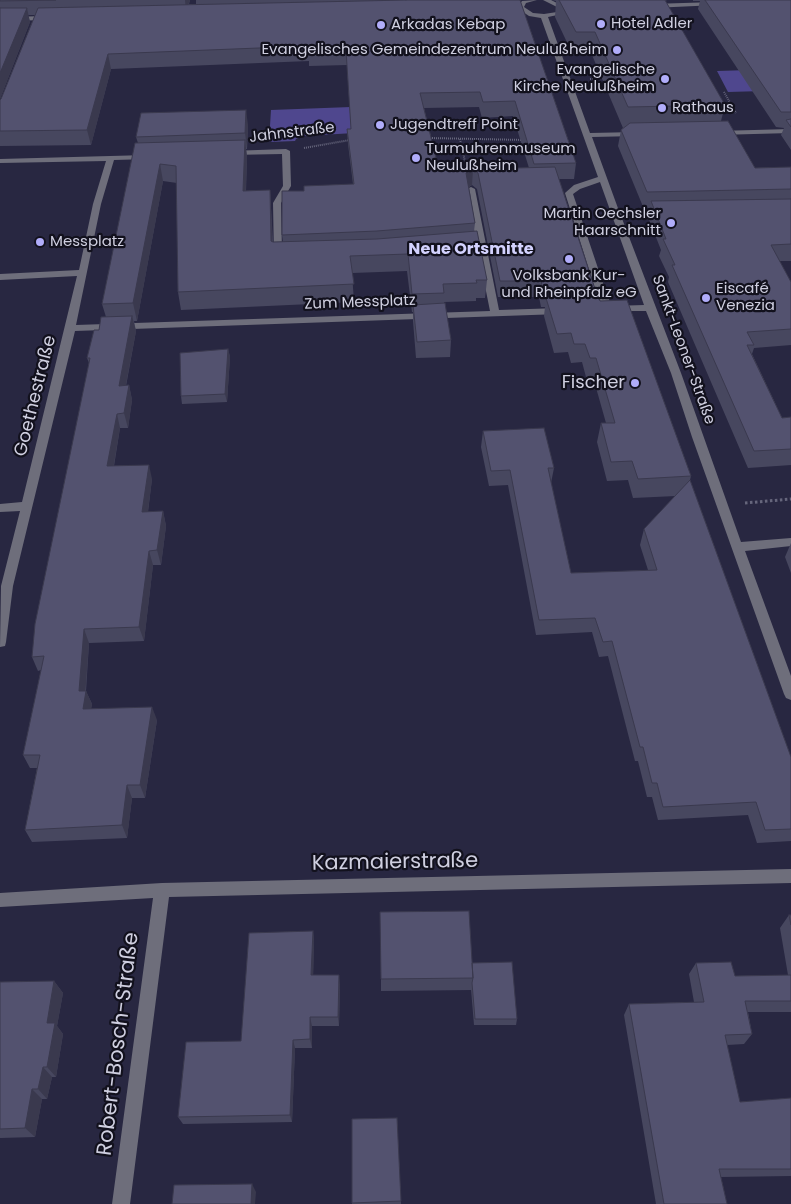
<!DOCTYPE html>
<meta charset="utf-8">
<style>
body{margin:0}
canvas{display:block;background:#282741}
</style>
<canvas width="791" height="1204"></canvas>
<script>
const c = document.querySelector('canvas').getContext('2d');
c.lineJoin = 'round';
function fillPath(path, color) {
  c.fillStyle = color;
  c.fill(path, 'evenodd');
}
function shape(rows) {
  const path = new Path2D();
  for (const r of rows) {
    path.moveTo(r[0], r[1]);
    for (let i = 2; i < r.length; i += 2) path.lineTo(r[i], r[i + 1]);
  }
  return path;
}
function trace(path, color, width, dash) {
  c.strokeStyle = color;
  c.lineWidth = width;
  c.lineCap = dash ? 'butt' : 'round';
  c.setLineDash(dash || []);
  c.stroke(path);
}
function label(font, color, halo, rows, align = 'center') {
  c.font = font + ' Poppins,sans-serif';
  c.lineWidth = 4.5;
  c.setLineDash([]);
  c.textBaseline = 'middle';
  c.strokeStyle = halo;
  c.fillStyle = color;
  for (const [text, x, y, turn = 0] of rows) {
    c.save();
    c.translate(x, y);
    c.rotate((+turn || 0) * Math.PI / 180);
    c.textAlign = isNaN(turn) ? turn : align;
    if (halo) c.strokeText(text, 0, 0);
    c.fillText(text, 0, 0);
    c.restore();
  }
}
fillPath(shape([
 [750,70,763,91,728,92,717,71],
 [351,107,354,133,304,136,296,139,295,141,269,142,271,110]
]), '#4f478e');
trace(shape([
 [590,79,604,78],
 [724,92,736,113],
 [428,138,525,140],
 [460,139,467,171],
 [304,148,350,140]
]), '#66667c', 2, [1, 1]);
trace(shape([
 [745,503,791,499]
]), '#66667c', 3, [2.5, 2.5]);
fillPath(shape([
 [537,0,526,3,524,7,533,13,544,14,557,12,559,8,543,0,551,0,565,7,562,14,548,17,590,133,637,132,641,134,637,136,592,137,619,211,666,210,670,213,666,216,621,216,681,373,741,542,791,538,791,546,745,551,791,676,791,700,786,698,784,694,692,437,671,373,646,311,606,311,597,295,565,193,574,185,598,177,541,18,529,16,517,8,522,1,537,0],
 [600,182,644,305,612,306,607,295,573,194,580,189,600,182],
 [715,2,717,5,652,8,649,6,652,4,715,2],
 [0,17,50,16,53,18,50,20,0,21,0,17],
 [791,129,791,133,717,135,713,133,717,131,791,129],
 [286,149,290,151,291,186,281,203,282,253,286,256,278,259,274,256,273,203,283,186,282,154,230,155,226,153,230,151,286,149],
 [147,155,151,157,150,159,114,160,101,204,76,325,490,311,477,246,464,248,460,245,476,241,467,189,471,187,475,189,499,310,560,308,565,311,560,314,75,331,13,586,6,642,5,646,0,647,1,586,20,511,0,512,0,504,22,502,77,276,0,280,0,274,79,270,93,204,106,161,0,163,0,159,147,155],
 [791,869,791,883,169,897,130,1204,112,1204,153,898,0,907,0,893,162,883,791,869]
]), '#6e6e7b');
fillPath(shape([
 [0,0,190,0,189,4,196,4,196,0,520,0,576,163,574,179,559,179,595,289,594,296,600,301,691,476,690,480,791,757,791,841,757,843,748,815,658,820,652,797,647,797,638,761,635,761,608,656,599,657,592,632,536,635,508,485,489,486,481,447,483,431,554,468,551,483,571,573,648,570,640,545,644,529,676,496,633,498,628,480,607,481,597,442,601,423,606,423,593,377,586,377,582,362,571,363,568,352,554,353,544,316,545,307,541,307,539,297,498,297,477,189,472,185,469,187,475,223,474,231,487,280,485,298,476,298,476,301,444,302,451,340,450,357,416,358,413,321,413,312,412,312,407,271,352,273,354,302,181,310,178,292,177,183,163,181,137,321,134,321,136,331,126,386,129,385,132,400,128,428,120,428,114,466,152,479,148,512,163,511,166,526,161,565,153,565,144,641,89,643,86,691,92,704,91,709,157,720,145,798,132,798,127,838,32,842,25,830,37,768,30,768,23,755,41,670,38,671,32,657,89,363,87,358,99,330,106,317,102,304,138,143,136,137,248,125,247,149,246,149,247,157,246,191,270,190,271,208,273,242,283,242,282,235,304,191,353,184,348,144,347,129,351,129,347,65,309,66,309,61,111,69,91,145,0,146,0,100,1,99,35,15,28,15,30,22,0,99],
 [479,107,482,118,513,116,529,168,439,170,424,108],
 [552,0,667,0,665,1,725,105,721,121,755,168,791,167,791,261,779,261,791,282,791,345,754,348,752,354,782,418,791,417,791,465,748,468,668,282,669,277,659,256,661,250,648,217,649,208,644,209,618,146,621,130,623,128,592,55,573,55,555,17,556,1],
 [693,0,791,0,791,150,781,135,784,128,776,127,698,9,700,1,693,1],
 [228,349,230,357,227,402,182,404,181,396],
 [791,543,791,573,785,557],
 [789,915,791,915,791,1012,748,1012,752,1034,744,1044,727,1045,740,1102,791,1098,791,1176,721,1177,727,1204,656,1204,624,1015,629,1004,694,1002,689,974,696,963,735,976,788,975,780,928],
 [313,931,314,941,313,975,340,984,339,1026,312,1026,312,1048,295,1048,292,1122,183,1124,178,1117,241,1041],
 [472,963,517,1019,516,1025,474,1025,471,989,471,990,381,991,381,979],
 [54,981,63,993,57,1026,63,1034,56,1077,52,1077,47,1099,42,1099,35,1137,0,1138,0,982],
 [397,1118,401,1204,352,1204,352,1119]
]), '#47475f');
fillPath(shape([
 [185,0,190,0,186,11],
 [27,8,30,22,0,99,0,73],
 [108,54,111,69,91,145,87,130],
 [246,110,248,125,247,149,245,133],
 [245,140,247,157,245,208,243,191],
 [160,164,163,181,137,321,133,303],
 [473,169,472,185,465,189,466,173],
 [270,190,271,208,273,258,271,241],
 [132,316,136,331,123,400,119,386],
 [228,349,230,357,227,402,225,394],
 [129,385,132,400,128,428,124,413],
 [117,414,120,428,111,481,107,466],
 [149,465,152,479,146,526,142,512],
 [163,511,166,526,161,565,157,550],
 [149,551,153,565,144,641,139,627],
 [84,629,89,643,85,696,86,691,92,704,88,723,83,709,79,691],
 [152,707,157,720,145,798,140,785],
 [127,785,132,798,127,838,122,825],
 [313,931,314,941,313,985,311,975],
 [339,975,340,984,339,1026,338,1017],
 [54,981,63,993,57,1026,63,1034,56,1077,47,1067,47,1023],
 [310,1017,312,1026,312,1048,310,1039],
 [293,1040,295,1048,292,1122,290,1115],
 [43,1067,52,1077,47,1099,38,1089],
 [32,1089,42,1099,35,1137,25,1128],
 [252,1184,256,1192,255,1204,251,1204]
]), '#3a394e');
const building = shape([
 [0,0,56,0,0,1,0,0],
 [406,0,520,0,576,163,534,164,515,101,483,102,480,92,420,93,439,170,555,167,595,289,543,290,541,281,500,281,478,173,473,169,466,173,475,223,377,231,282,235,282,191,304,191,304,186,354,184,347,129,351,129,346,50,308,51,309,46,108,54,87,130,0,131,0,100,1,99,38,8,406,0],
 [559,0,665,0,725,105,628,107,595,32,576,32,559,0],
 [705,0,791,0,791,112,781,112,705,0],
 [0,8,27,8,0,73,0,8],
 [246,110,245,133,136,137,141,113,246,110],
 [791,119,791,127,786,120,791,119],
 [728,121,755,168,791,167,791,189,647,192,621,130,630,123,728,121],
 [245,140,243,191,270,190,271,241,273,242,377,239,477,231,487,280,476,280,477,283,443,284,444,293,412,294,408,254,350,256,354,284,178,292,176,166,160,164,133,303,102,304,135,143,245,140],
 [791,199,791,244,771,245,791,282,791,329,747,332,754,345,747,345,782,418,791,417,791,449,754,451,672,265,675,265,663,239,666,239,651,201,791,199],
 [598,296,600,301,627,300,691,476,638,479,632,461,611,462,601,423,615,423,596,358,590,358,585,344,574,344,571,333,557,334,546,298,598,296],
 [445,303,451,340,417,342,413,305,445,303],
 [132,316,119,386,129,385,124,413,117,414,107,466,149,465,142,512,163,511,157,550,149,551,139,627,84,629,79,691,86,691,83,709,152,707,140,785,127,785,122,825,25,830,40,755,23,755,44,656,32,657,35,624,90,358,87,358,94,330,99,330,101,317,132,316],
 [228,349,225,394,181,396,180,353,228,349],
 [544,428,554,468,548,468,571,573,657,570,644,529,690,480,791,757,791,829,765,830,756,802,663,807,657,783,652,783,643,747,640,747,612,641,603,642,595,618,539,620,510,470,491,471,483,431,544,428],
 [469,911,473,978,381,979,380,912,469,911],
 [789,915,791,915,791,925,789,915],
 [313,931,311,975,339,975,338,1017,310,1017,310,1039,293,1040,290,1115,178,1117,186,1042,241,1041,249,933,313,931],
 [512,962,517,1019,475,1019,472,983,473,978,472,963,512,962],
 [731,962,735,976,791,975,791,1001,745,1001,752,1034,725,1035,740,1102,791,1098,791,1169,719,1169,727,1204,664,1204,629,1004,704,1002,696,963,731,962],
 [54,981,47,1023,55,1023,47,1067,43,1067,38,1089,32,1089,25,1128,0,1129,0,982,54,981],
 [397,1118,401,1201,352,1203,352,1119,397,1118],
 [252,1184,251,1204,172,1204,174,1185,252,1184]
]);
fillPath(building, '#53526f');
trace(building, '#3a394e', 1);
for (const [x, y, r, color] of [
 [601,24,5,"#b1adfa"],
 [381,25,5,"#b1adfa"],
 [617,50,5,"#b1adfa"],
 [665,79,5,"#b1adfa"],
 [662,108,5,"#b1adfa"],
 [380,125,5,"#b1adfa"],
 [416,158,5,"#b1adfa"],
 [671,223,5,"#b1adfa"],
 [40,242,5,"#b1adfa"],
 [569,259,5,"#b1adfa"],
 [706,298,5,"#b1adfa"],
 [635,383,5,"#b1adfa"]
]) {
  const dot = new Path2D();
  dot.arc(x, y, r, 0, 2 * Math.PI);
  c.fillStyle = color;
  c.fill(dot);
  trace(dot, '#12111d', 2);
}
label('15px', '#cfcfe0', '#12111d', [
 ["Hotel Adler",611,24],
 ["Arkadas Kebap",391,25],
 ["Evangelisches Gemeindezentrum Neulußheim",607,50,"right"],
 ["Evangelische",655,70,"right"],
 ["Kirche Neulußheim",655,87,"right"],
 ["Rathaus",672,108],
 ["Jugendtreff Point",390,125],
 ["Turmuhrenmuseum",426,149],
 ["Neulußheim",426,166],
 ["Martin Oechsler",661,214,"right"],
 ["Haarschnitt",661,231,"right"],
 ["Messplatz",50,242],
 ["Volksbank Kur-",569,276,"center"],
 ["und Rheinpfalz eG",569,293,"center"],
 ["Eiscafé",716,289],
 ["Venezia",716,306]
], 'left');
label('15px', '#cfcfe0', '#12111d', [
 ["Jahnstraße",292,133,-7],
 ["Zum Messplatz",360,303,-2],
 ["Sankt-Leoner-Straße",683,350,70]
]);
label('bold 16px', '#d3d2fe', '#12111d', [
 ["Neue Ortsmitte",471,250]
]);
label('18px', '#cfcfe0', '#12111d', [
 ["Fischer",625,383]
], 'right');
label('18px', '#cfcfe0', '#12111d', [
 ["Goethestraße",36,396,-76]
]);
label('21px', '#cfcfe0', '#12111d', [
 ["Kazmaierstraße",395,863,-1],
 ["Robert-Bosch-Straße",119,1044,-83]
]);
</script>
